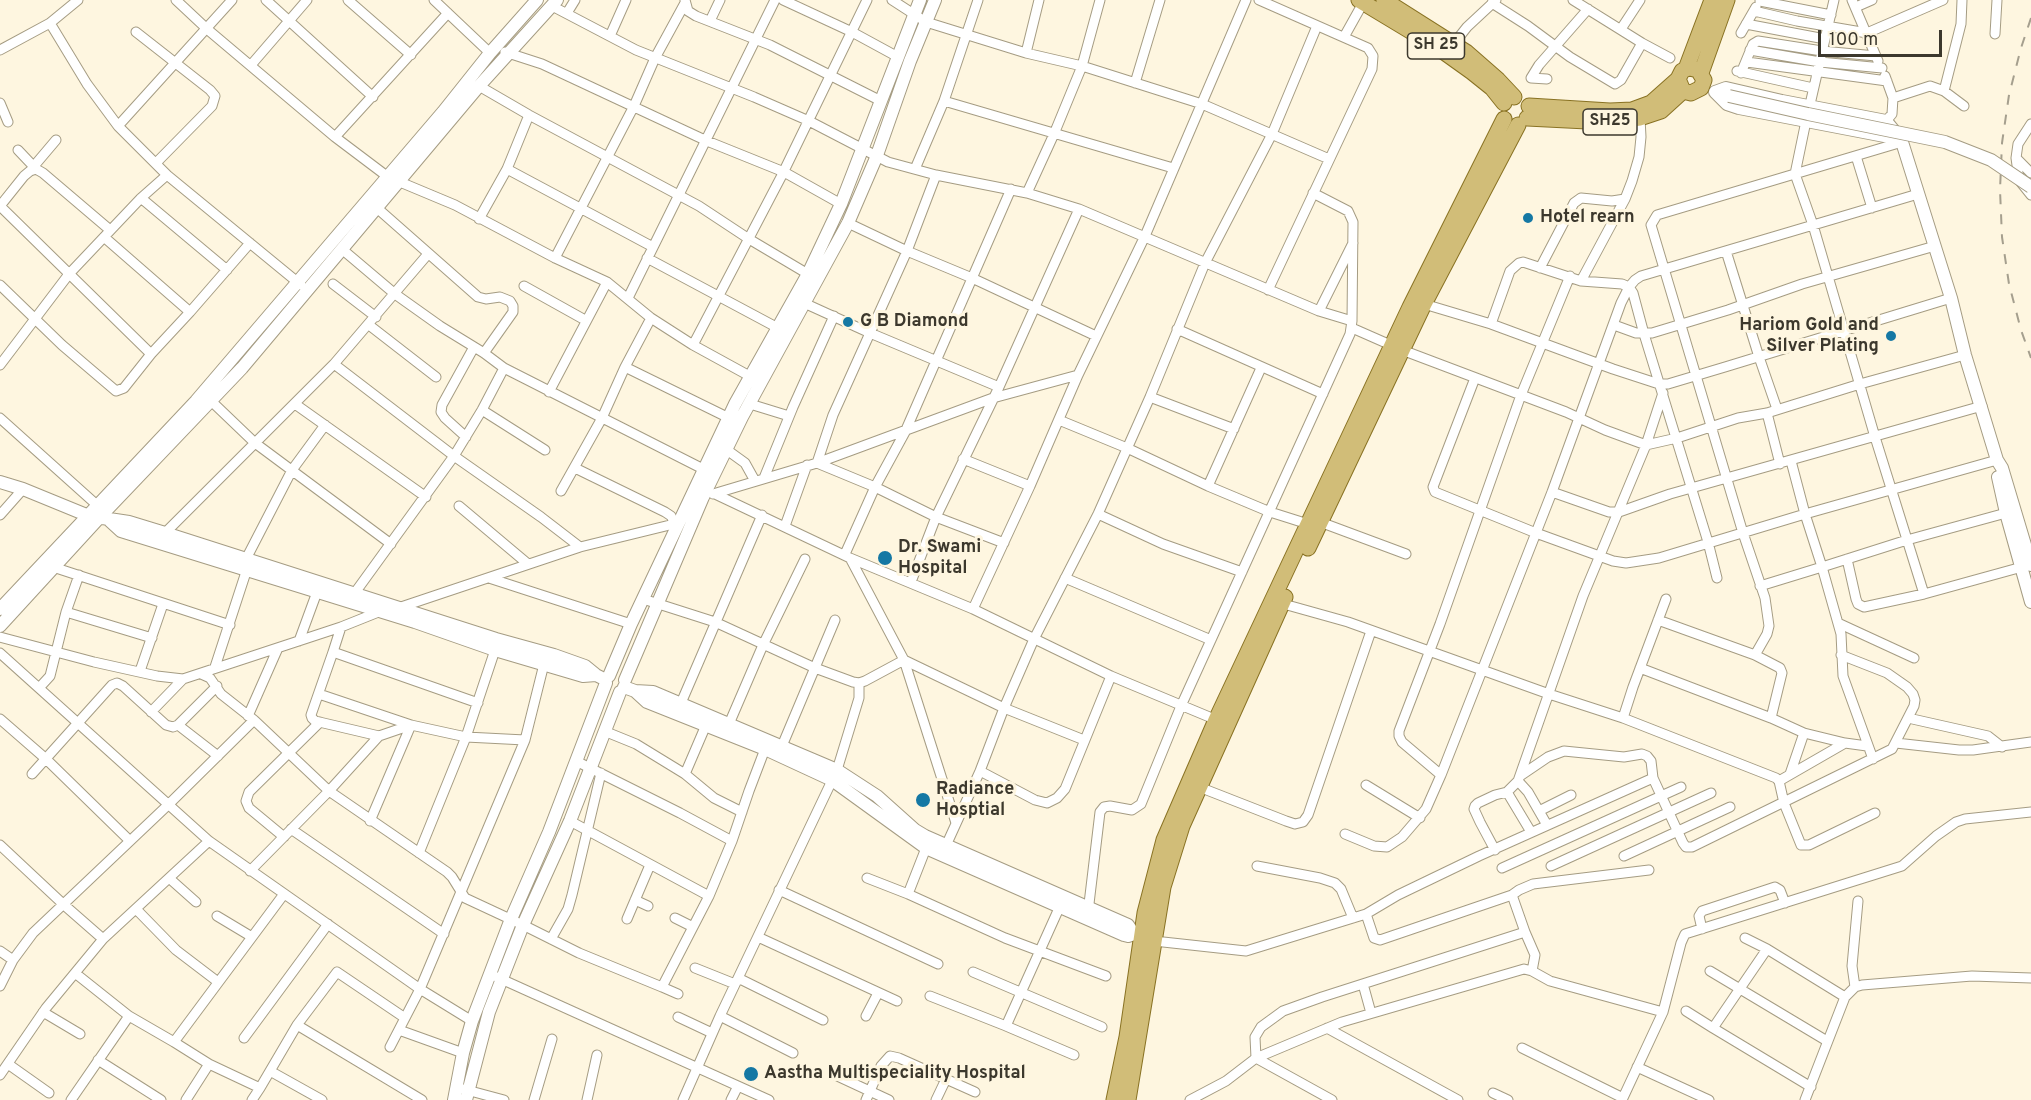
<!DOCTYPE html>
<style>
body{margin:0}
#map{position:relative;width:2031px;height:1100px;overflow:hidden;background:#fef6e0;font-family:Overpass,sans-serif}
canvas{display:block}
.scale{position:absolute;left:1818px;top:30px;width:124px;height:27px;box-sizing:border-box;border:3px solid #3c382d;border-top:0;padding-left:8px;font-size:18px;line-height:21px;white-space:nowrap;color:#3c382d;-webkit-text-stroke:4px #fef6e0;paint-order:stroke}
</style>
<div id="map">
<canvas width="2031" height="1100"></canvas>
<div class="scale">100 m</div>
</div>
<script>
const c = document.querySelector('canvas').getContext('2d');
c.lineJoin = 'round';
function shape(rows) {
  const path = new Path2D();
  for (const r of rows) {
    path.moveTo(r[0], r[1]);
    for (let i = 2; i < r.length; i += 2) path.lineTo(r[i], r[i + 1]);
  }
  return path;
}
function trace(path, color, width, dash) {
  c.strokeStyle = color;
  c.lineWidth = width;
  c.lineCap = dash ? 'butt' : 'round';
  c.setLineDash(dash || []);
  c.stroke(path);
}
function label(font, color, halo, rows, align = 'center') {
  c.font = font + ' Overpass,sans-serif';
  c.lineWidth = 6;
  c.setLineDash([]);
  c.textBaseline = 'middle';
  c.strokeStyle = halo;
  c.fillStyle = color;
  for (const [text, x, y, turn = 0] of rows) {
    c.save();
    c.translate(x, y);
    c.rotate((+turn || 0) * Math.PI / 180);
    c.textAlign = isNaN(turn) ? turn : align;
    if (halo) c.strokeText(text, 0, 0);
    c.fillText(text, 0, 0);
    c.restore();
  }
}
const minor = shape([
 [78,0,50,23,87,84,118,126,167,175,301,285],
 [176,0,207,29,335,137,388,177,455,205,555,258,607,282,651,318,693,345,755,379],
 [266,0,373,97],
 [348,0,411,55],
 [434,0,490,53],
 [685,0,688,11,696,16,770,45,881,101],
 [783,0,852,32,898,57],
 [892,0,926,22,1026,53,1082,66,1202,104,1329,159],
 [1259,0,1368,48,1373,56,1372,69,1268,290],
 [1573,0,1642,43,1670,58],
 [1852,0,1878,61],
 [1760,1,1831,15],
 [1492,3,1528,26,1570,57,1615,84,1621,80,1642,43],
 [552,6,636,50,754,97,809,121,888,162,936,175,1027,193,1079,209,1319,311,1352,321],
 [1856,7,1872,0],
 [1754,11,1797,21,1867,33,1943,0],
 [567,13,575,0],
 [710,21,720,0],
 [1746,24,1825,39],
 [1621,29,1640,0],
 [136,32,210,90,215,96,212,106,156,163],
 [1741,33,1756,7],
 [1995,34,1997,0],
 [610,36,626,0],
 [1344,37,1363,3],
 [1452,46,1467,27,1496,0],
 [0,50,50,23],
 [1750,50,1820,62,1882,68],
 [505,52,542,64,707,141,784,172,841,204],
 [1026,53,1039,0],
 [1747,62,1887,81],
 [251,65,307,0],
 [1737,71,1813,88],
 [1741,73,1753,44,1758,41,1822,51,1876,56],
 [1885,76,1893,98,1892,114,1886,121],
 [1547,79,1531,78,1539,65,1588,9],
 [1135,83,1160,0],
 [479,86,529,115,699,206,749,239,813,277],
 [1944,91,1961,24,1962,0],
 [1893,98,1930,86,1944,91,1964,106],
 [1811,100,1834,0],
 [944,101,1173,168],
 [0,103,8,122],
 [1806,121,1795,174,1813,225,1875,437,1924,594],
 [2031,124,2018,144,2016,158,2019,180,2031,195],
 [118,126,232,0],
 [335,137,448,13],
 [18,150,36,169],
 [1856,156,1872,208],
 [2016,158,2031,173],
 [34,166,56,140],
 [507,169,653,247],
 [915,169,944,101,978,0],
 [936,175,907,251,833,415,817,463,875,487,905,432,1011,189],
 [1027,193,1054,134,1082,66,1100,0],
 [141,198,227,270],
 [377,208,478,297,486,299,500,297,510,301,513,306,513,312,484,353],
 [479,219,507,169,529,115],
 [848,223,907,251,972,278,1096,336],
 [110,230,43,173,36,169,30,171,24,176,0,206,151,354],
 [104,237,190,312,250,243],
 [343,250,395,294,440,326,484,353,504,368,709,472],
 [1726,251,1759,357,1777,409],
 [555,258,634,106,655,58,685,3],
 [647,258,778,328],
 [1540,268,1574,203,1581,198,1612,201,1625,199],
 [1581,281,1625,199,1632,181,1639,157,1641,137,1640,118],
 [333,284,376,317],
 [0,285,62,345,116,391,124,388,151,354,190,312],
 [524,286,585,320],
 [628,298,775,0],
 [804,303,870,333,999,387],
 [1424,304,1491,324,1613,369,1659,384,1668,384,1725,367,1951,298],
 [1319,311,1353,243],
 [1491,324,1510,271,1519,263,1523,262,1581,281,1622,284,1629,287,1633,293,1644,334,1708,542,1717,578],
 [369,325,436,377],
 [1614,325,1636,333,1652,333,1728,310,1802,284,1935,246],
 [1352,328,1402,350,1566,412,1605,430,1646,445,1677,438,1738,418,1767,413,1860,384,1965,355],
 [1177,329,1323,394],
 [693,345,781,177,867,0],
 [334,364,454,456,541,517,580,547],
 [0,365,69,274,141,198,167,175],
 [625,367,651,318],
 [1475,378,1433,487,1435,492,1536,533,1613,561,1626,563,1659,558,1805,514,1997,460],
 [549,392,607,282],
 [1150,397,1234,429],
 [208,398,255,443,391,544],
 [295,404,426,497],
 [750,404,789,416],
 [482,410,545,450],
 [1767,413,1780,464],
 [0,418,98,506],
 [1059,420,1127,448,1208,486,1270,512,1308,524],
 [466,437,445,418,441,412,442,405,474,347],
 [727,450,745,463,755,481],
 [963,459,1030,486],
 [1791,461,1805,514,1822,567,1907,540,2006,513],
 [575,468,665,512,671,516,677,528],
 [764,478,793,407,834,316],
 [1208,486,1261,368],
 [561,491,602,418,625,367,729,418],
 [1552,492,1609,512,1619,512,1670,494,1982,406],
 [713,494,817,463,993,398,1078,375],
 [715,494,850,558,973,609,1111,676,1219,721],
 [459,506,528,564],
 [1098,514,1163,544,1242,572],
 [0,515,23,489],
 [1320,522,1406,554],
 [785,526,807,465],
 [165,533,334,364,428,254],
 [845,554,875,487,936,517,1004,543],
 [850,558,904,660,956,823],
 [246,559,292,470,325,425],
 [1847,559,1856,599,1858,604,1864,607,1924,594,2022,567],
 [53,567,230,625],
 [489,578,631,624],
 [1065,578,1211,640],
 [911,582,936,517,999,387,1079,209],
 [1760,586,1822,567,1841,634,1843,676,1873,759],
 [354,594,454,456,482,410,504,368],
 [643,599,715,622,815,668,853,682,859,683,865,681,904,660,1004,708,1084,740],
 [1280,603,1348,622,1549,694,1623,718,1633,687,1666,599],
 [398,608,580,547,674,524],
 [973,609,1030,486,1078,375,1145,236,1246,0],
 [66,612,152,638],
 [1658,620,1755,655,1780,668,1782,673,1771,718],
 [1838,623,1914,658],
 [0,637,94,662,157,676,183,679,341,627,381,611],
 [299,641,317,592],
 [333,652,341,627],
 [0,653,209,841,420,989,472,1021],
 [1755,655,1767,634,1769,626,1765,598,1743,533,1651,225,1657,215,1902,142],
 [215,667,247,569],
 [1640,668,1771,718,1804,733,1845,743,1867,746],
 [140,671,163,604],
 [201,674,210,678,221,694,254,720,329,791,447,872,452,877,465,898,523,925,579,953,662,987,709,896,732,841,749,791,765,749],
 [39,688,50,676,66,612,79,575],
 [681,703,762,515],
 [151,712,183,679],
 [248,716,278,648],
 [1623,718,1776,778,1779,781,1784,803,1801,845,1809,845,1875,813],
 [1908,718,1988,736,2002,747],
 [0,719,46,759,130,841],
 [729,724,763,645,805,559],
 [178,725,218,756],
 [604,731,636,744,685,774,714,798,742,812],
 [379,736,315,721,312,718,311,715,333,652,478,703],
 [1896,743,1959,750,1973,750,2031,742],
 [782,746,835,620],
 [576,761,680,813,732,841],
 [980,771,1035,800,1047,803,1057,798,1065,789,1111,676],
 [32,774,112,685,117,683,123,686,166,725,173,727,178,725,217,686],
 [685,774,706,725],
 [1790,774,1804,733],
 [1441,775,1402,742,1399,736,1399,731,1440,624,1521,395,1570,276],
 [1520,776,1548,757,1564,751,1624,757,1642,754,1647,756,1651,761,1653,778,1683,843,1686,847,1692,847,1892,749,1914,706,1915,700,1913,694,1907,687,1887,673,1841,655],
 [1518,781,1528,792,1547,825],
 [1779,781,1845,743],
 [1366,785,1420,818],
 [1199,787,1286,821,1295,824,1303,822,1308,815,1371,631],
 [1507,792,1531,832],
 [1539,811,1571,795],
 [370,821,411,725,466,737,525,740],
 [570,821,709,896],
 [291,829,444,934],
 [1345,834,1374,846,1387,847,1402,837,1426,809,1441,775,1552,492,1621,303,1629,287,1635,280,1641,276,1918,194],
 [284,837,249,808,246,801,249,792,320,722],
 [0,845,63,904,103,939],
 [944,850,980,771,1004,708,1034,639,1098,514,1150,397,1205,263,1272,134,1317,26],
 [1495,850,1480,822,1474,809,1475,806,1478,803,1495,795,1507,792,1518,781,1583,596,1646,445,1663,393],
 [419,853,466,737,495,650],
 [1624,856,1730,807],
 [1257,866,1320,878,1335,883,1341,889,1353,918],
 [1551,866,1711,793],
 [1502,868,1681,787],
 [250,871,329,791,379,736,411,725,319,694],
 [169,878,196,902],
 [867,878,908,894,1005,938,1106,976],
 [779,890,938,964],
 [284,894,174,1042,209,1064,260,1088,297,1025,337,972,405,1018],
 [908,894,928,843],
 [1512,895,1519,890,1533,884,1649,870],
 [635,900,648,906],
 [136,909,176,950,218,982],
 [1088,912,1100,812,1104,807,1110,806,1132,810,1141,804,1181,706,1350,334,1352,321,1353,222,1348,211,1313,193],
 [217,916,252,937],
 [675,918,693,927],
 [627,919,650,865],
 [1702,929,1699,916,1702,911,1775,887,1780,890,1785,903],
 [1525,932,1535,955,1532,971],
 [758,937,897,1001],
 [1745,938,1767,949,1845,997],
 [551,939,568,909,572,895,601,773],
 [1154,941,1246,951,1366,914,1398,895,1479,856,1653,778],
 [1767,949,1713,1028,1811,1087],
 [0,951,13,960],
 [695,968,735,984],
 [1710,971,1827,1041],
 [973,972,1102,1027],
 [75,973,129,1016],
 [490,974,769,1100],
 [738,978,823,1020],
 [1363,984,1371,1013],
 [0,986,13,960,33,933,169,804,254,720],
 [662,987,678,994],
 [1855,987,1852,966,1858,901],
 [930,996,1006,1026,1060,906],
 [1686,1011,1713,1028],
 [43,1012,80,1034],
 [720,1016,793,1053],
 [866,1016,878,993],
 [678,1017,712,1033],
 [297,1025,422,1100],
 [1006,1026,1074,1055],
 [1327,1028,1458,1100],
 [399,1030,463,1053],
 [244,1038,328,924],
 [390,1047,420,989,525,740,544,664],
 [1522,1048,1623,1098],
 [98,1060,161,1100],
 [8,1064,49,1093],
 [1637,1067,1709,1100],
 [270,1071,322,1100],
 [833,1074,889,1100],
 [0,1075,46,1008,103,939,209,841],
 [463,1089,504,1100],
 [1493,1093,1508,1100],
 [71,1100,129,1016,174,1042],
 [186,1100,209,1064],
 [252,1100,260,1088],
 [534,1100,552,1039],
 [587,1100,597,1055],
 [683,1100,720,1016,837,770,859,698,859,683],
 [731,1100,738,1086],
 [866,1100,881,1066,890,1056,899,1058,975,1092],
 [936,1100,946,1079],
 [1190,1100,1226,1081,1256,1058,1342,1022,1524,969,1532,971,1550,981,1663,1012],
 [1332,1100,1256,1058,1255,1037,1261,1027,1283,1011,1322,997,1525,932,1512,895,1380,940,1374,938,1366,914],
 [1622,1100,1663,1012,1681,943,1685,934,1902,866,1936,836,1956,822,1965,819,2031,812],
 [1805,1100,1845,997,1855,987,1862,985,1972,976,2031,978]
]);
const tertiary = shape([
 [1900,139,1739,108,1727,104,1715,92,1726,88,1782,101,1886,121,1899,137,1902,142,1951,298,1965,355,1997,460,2002,468,2031,565],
 [1998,477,2006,513,2031,602],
 [0,482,23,489,89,516,129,522,165,533,496,639,554,655,585,666,596,675,606,680],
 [109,520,121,531,415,622,495,650,583,676,596,675],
 [0,609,196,401,443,112,490,53,537,0],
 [0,626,99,518,242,368,479,86,557,0],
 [609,676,631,624,735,404,808,274,841,204,920,0],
 [625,680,703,497,742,417,848,223,876,158,910,61,935,0],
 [624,687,635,691,653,692,837,770,877,796,915,830,925,836,1128,925,1134,934],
 [635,691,647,702,765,749,832,780,926,848,1124,935,1128,936,1134,934,1148,938],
 [454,1100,463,1053,472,1021,511,919,549,832,606,683],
 [466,1100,489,1012,523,925,570,821,620,692]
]);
const primary = shape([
 [1359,0,1437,47,1472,72,1492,88,1504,103],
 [1384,0,1466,52,1498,80,1514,97],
 [1686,69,1712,0],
 [1701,73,1727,0],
 [1529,106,1610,111,1632,110,1651,103,1678,79,1682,71,1686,69,1690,68,1698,70,1704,80,1701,88,1691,93,1683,91,1678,79],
 [1527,118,1607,122,1640,118,1661,111,1683,91],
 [1308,548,1424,304,1518,125],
 [1114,1100,1127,1037,1145,913,1164,840,1216,720,1410,307,1504,119],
 [1128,1100,1163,887,1182,826,1285,597]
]);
trace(minor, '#a59c83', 11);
trace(tertiary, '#a59c83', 14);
trace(primary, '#897223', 17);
trace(minor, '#fff', 9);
trace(tertiary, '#fff', 12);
trace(primary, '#d1bd78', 15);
trace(shape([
 [2031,18,2021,48,2009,95,2002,143,2000,190,2002,237,2009,284,2021,330,2031,358]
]), '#a59f8e', 2, [10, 10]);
const tertiaryBridge = shape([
 [1729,96,1808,114,1945,142,1991,160,2031,187]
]);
trace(tertiaryBridge, '#a59c83', 14, []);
trace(tertiaryBridge, '#fff', 12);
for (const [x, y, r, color] of [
 [1528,218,6,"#1578a4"],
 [848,322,6,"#1578a4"],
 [1891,336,6,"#1578a4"],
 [885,558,8,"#1578a4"],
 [923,800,8,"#1578a4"],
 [751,1074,8,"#1578a4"]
]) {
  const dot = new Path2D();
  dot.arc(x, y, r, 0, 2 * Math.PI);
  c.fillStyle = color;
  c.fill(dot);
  trace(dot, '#fef6e0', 2);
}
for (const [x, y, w] of [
 [1436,46,57],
 [1610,122,54]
]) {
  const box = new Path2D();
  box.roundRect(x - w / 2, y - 13, w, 26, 4.5);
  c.fillStyle = '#fef6e0';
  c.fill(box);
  trace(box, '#3c382d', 1.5);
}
label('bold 16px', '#3c382d', null, [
 ["SH 25",1436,46],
 ["SH25",1610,122]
]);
label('bold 18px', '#3c382d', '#fef6e0', [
 ["Hotel rearn",1540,218],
 ["G B Diamond",860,322],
 ["Hariom Gold and",1879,326,"right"],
 ["Silver Plating",1879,347,"right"],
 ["Dr. Swami",898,548],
 ["Hospital",898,569],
 ["Radiance",936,790],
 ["Hosptial",936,811],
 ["Aastha Multispeciality Hospital",764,1074]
], 'left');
</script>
